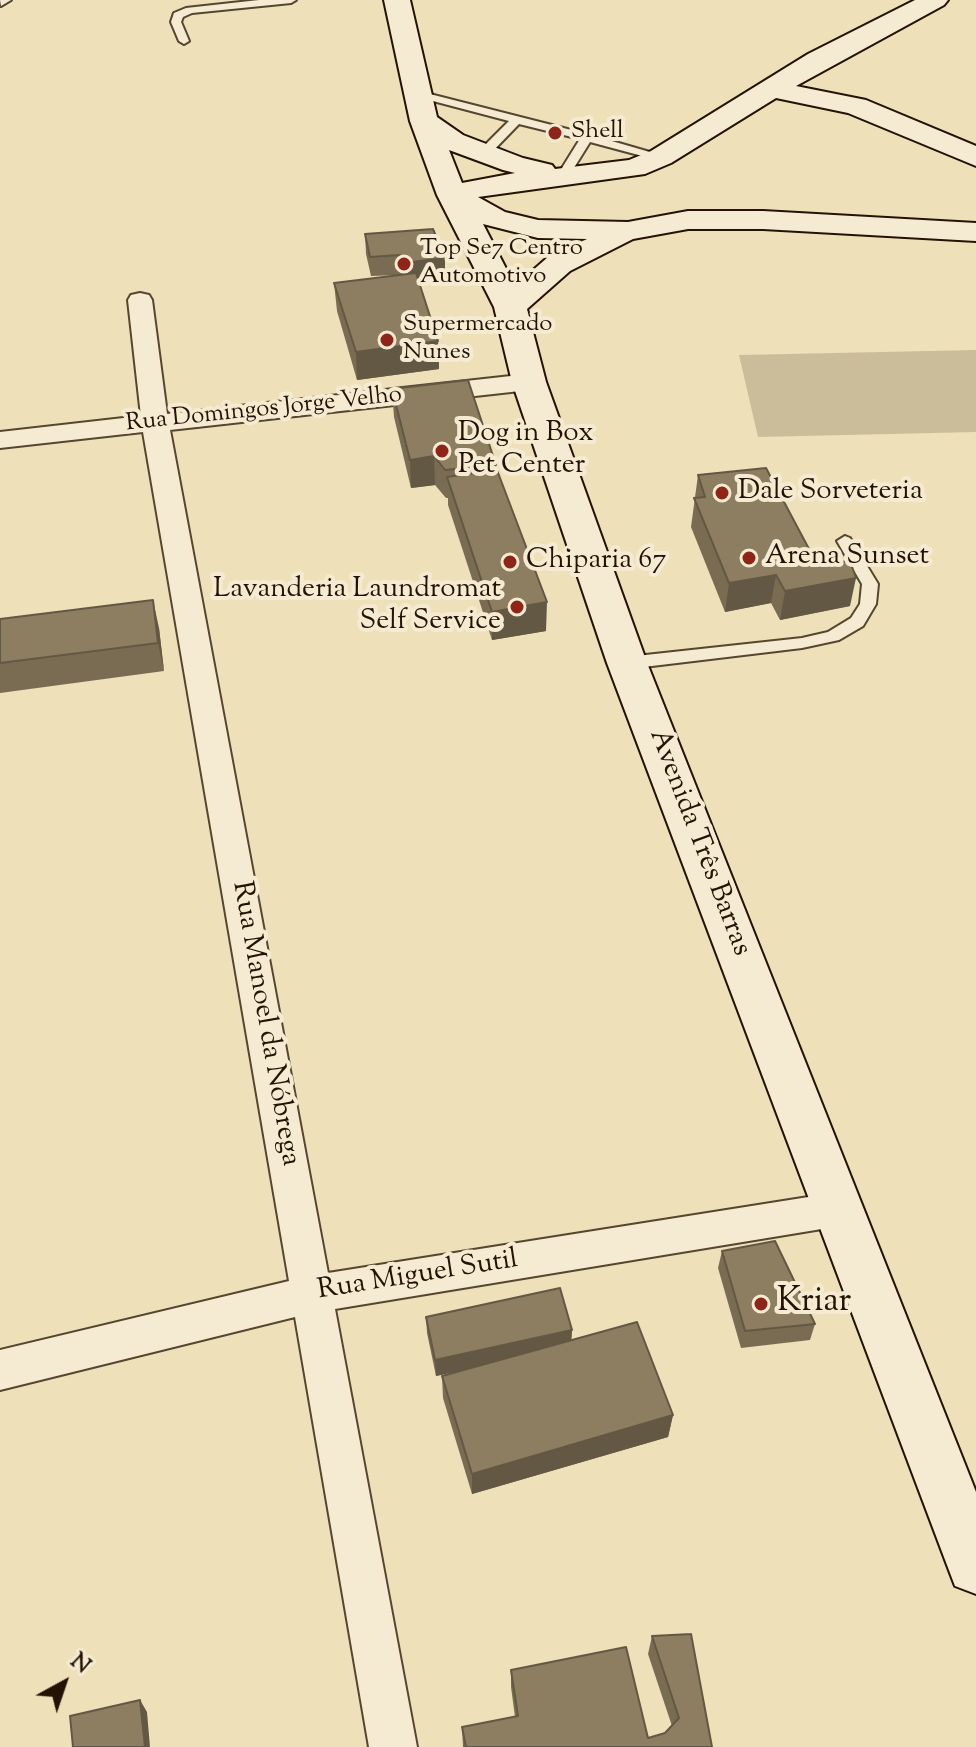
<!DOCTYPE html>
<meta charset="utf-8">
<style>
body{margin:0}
#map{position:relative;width:976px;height:1747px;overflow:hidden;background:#eee0b9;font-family:"Sorts Mill Goudy",serif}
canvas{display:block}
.north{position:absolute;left:24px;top:1643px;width:80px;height:80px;-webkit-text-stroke:6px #f4ebd2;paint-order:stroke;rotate:40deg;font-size:22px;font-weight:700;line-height:32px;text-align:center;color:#241302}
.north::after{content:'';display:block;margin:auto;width:28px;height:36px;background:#241302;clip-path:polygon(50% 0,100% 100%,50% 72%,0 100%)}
</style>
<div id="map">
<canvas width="976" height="1747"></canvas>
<div class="north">N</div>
</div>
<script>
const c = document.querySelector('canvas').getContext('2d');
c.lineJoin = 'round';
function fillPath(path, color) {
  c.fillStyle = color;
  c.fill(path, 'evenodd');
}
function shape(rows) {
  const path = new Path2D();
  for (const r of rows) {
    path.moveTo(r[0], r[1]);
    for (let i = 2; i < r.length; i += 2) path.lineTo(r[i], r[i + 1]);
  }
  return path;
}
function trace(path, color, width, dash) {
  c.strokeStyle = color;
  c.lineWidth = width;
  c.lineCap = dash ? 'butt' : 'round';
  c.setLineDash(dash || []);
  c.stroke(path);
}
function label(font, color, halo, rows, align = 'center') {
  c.font = font + ' "Sorts Mill Goudy",serif';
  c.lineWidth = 8;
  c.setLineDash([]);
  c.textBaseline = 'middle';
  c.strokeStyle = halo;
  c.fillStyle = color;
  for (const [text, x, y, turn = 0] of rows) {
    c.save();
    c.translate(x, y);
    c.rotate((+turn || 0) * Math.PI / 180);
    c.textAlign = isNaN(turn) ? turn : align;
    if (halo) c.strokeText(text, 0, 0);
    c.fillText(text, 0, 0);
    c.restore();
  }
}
fillPath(shape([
 [976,350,976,432,758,437,739,355]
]), '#ccbd9a');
const service = shape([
 [259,0,296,0,291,3,192,13,183,17,181,22,189,41,184,44,179,41,171,22,174,13,186,8,259,0],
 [418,91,591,135,667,157,661,161,590,142,567,179,559,179,557,176,580,139,519,124,488,156,480,156,480,150,509,121,414,96,414,92,418,91],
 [845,536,850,538,878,584,876,604,863,626,839,640,802,648,627,669,619,663,627,657,802,638,828,632,851,618,860,604,862,584,837,541,845,536]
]);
const minor = shape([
 [0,0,11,0,1,6,0,0],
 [140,293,149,295,152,300,167,414,529,374,538,376,542,382,538,388,529,390,170,430,328,1273,840,1192,854,1197,860,1209,854,1221,840,1226,335,1309,417,1747,369,1747,295,1317,0,1390,0,1350,289,1281,143,432,0,448,0,432,141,416,128,300,131,295,140,293]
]);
const secondary = shape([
 [384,0,410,0,437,117,463,135,523,158,552,165,555,169,629,160,651,151,808,54,915,0,948,0,944,5,796,86,866,100,976,146,976,166,848,113,776,98,671,163,645,174,478,197,505,212,538,220,628,222,688,211,763,211,976,223,976,241,763,229,688,229,633,239,570,271,527,309,546,382,647,663,976,1492,976,1594,955,1586,947,1565,607,663,512,382,494,307,437,195,410,121,384,0],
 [449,150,503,170,515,173,462,183,449,150],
 [483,224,538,238,587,239,548,257,515,286,483,224]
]);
trace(service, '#564630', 4);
trace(minor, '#564630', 4);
trace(secondary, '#241302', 4);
fillPath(service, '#f4ebd2');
fillPath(minor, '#f4ebd2');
fillPath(secondary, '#f4ebd2');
fillPath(shape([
 [365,234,445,278,418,281,438,341,439,369,357,380,337,311,334,283,401,275,371,276,366,254],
 [392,389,496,465,496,470,546,631,492,640,448,505,448,498,446,498,435,485,411,488,394,417],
 [698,475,817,564,850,606,780,620,771,603,725,612,691,527],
 [0,619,159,628,164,671,0,693],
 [722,1251,815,1324,810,1340,741,1348,718,1268],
 [426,1317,572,1330,571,1340,673,1415,668,1437,472,1494,443,1398,442,1376,457,1371,436,1376,427,1333],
 [652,1636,712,1747,463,1747,462,1727,515,1717,511,1687,511,1670,648,1738,665,1733,672,1726,648,1654]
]), '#796c53');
fillPath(shape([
 [445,258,445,278,404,283,403,263],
 [438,341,439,369,357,380,356,352],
 [434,456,435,485,411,488,410,460],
 [776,575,771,603,725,612,729,583],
 [856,578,850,606,780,620,785,591],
 [153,600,159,628,164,671,158,643],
 [547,602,546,631,492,640,492,612],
 [572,1330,571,1347,436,1376,435,1360],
 [673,1415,668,1437,472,1494,472,1474],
 [140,1700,147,1712,150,1747,145,1747]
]), '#635844');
const building = shape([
 [433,229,445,258,403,263,400,255,370,257,365,234,433,229],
 [416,273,438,341,356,352,334,283,416,273],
 [468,380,496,465,445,470,434,456,410,460,392,389,468,380],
 [766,468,817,564,850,561,856,578,785,591,776,575,729,583,694,498,705,497,698,475,766,468],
 [497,470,547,602,492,612,447,477,497,470],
 [153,600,158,643,0,663,0,619,153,600],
 [775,1241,815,1324,745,1331,722,1251,775,1241],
 [560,1288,572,1330,435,1360,426,1317,560,1288],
 [637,1322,673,1415,472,1474,442,1376,637,1322],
 [691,1634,712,1747,466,1747,462,1727,518,1716,511,1670,626,1647,648,1738,665,1733,679,1718,652,1636,691,1634],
 [140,1700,145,1747,73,1747,70,1716,140,1700]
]);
fillPath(building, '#8d7e61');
trace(building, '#635844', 2);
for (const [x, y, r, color] of [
 [555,133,8,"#8f2418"],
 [404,264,8,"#8f2418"],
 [387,340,8,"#8f2418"],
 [442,451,8,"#8f2418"],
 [722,493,8,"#8f2418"],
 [749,558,8,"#8f2418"],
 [510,562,8,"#8f2418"],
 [517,607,8,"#8f2418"],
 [761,1304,8,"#8f2418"]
]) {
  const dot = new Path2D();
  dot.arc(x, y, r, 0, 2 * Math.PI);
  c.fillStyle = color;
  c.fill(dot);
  trace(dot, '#f4ebd2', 3);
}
label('24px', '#241302', '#f4ebd2', [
 ["Shell",571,133],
 ["Top Se7 Centro",420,250],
 ["Automotivo",420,278],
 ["Supermercado",403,326],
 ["Nunes",403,354]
], 'left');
label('24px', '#241302', '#f4ebd2', [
 ["Rua Domingos Jorge Velho",264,411,-6]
]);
label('28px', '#241302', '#f4ebd2', [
 ["Dog in Box",458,435],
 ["Pet Center",458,467],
 ["Dale Sorveteria",738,493],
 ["Arena Sunset",765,558],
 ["Chiparia 67",526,562],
 ["Lavanderia Laundromat",501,591,"right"],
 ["Self Service",501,623,"right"]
], 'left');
label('28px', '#241302', '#f4ebd2', [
 ["Avenida Três Barras",698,843,69],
 ["Rua Manoel da Nóbrega",264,1024,80],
 ["Rua Miguel Sutil",418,1277,-9]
]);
label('34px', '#241302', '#f4ebd2', [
 ["Kriar",777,1304]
], 'left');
</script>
